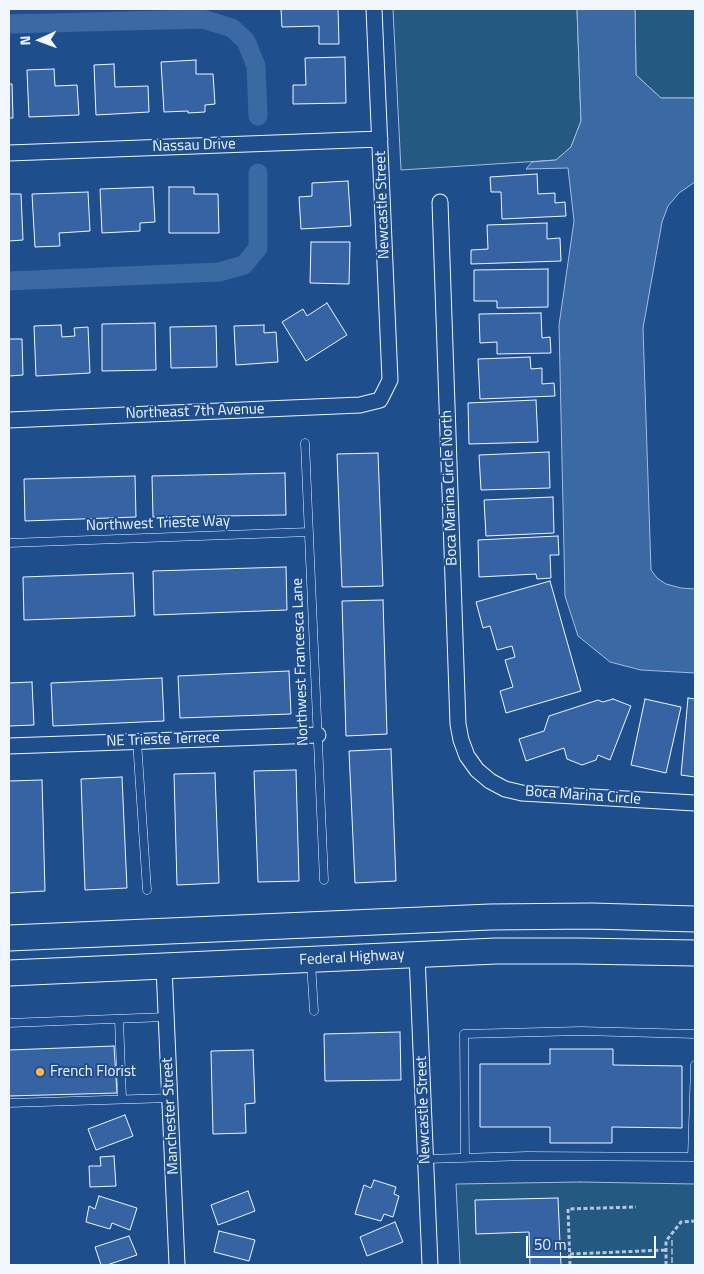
<!DOCTYPE html>
<style>
body{margin:0}
#map{position:relative;width:704px;height:1274px;overflow:hidden;background:#1f4e8c;font-family:"Titillium Web",sans-serif}
canvas{display:block}
.frame{position:absolute;inset:0;border:10px solid #f2f6ff;pointer-events:none}
.north{position:absolute;left:15px;top:15px;width:50px;height:50px;-webkit-text-stroke:4px #1f4e8c;paint-order:stroke;rotate:268deg;font-size:14px;font-weight:700;line-height:20px;text-align:center;color:#f2f6ff}
.north::after{content:'';display:block;margin:auto;width:18px;height:22px;background:#f2f6ff;clip-path:polygon(50% 0,100% 100%,50% 72%,0 100%)}
.scale{position:absolute;left:526px;top:1236px;width:130px;height:22px;box-sizing:border-box;border:2px solid #f2f6ff;border-top:0;padding-left:6px;font-size:15px;line-height:18px;white-space:nowrap;color:#f2f6ff;-webkit-text-stroke:4px #1f4e8c;paint-order:stroke}
</style>
<div id="map">
<canvas width="704" height="1274"></canvas>
<div class="frame"></div>
<div class="north">N</div>
<div class="scale">50 m</div>
</div>
<script>
const c = document.querySelector('canvas').getContext('2d');
c.lineJoin = 'round';
function fillPath(path, color) {
  c.fillStyle = color;
  c.fill(path, 'evenodd');
}
function shape(rows) {
  const path = new Path2D();
  for (const r of rows) {
    path.moveTo(r[0], r[1]);
    for (let i = 2; i < r.length; i += 2) path.lineTo(r[i], r[i + 1]);
  }
  return path;
}
function trace(path, color, width, dash) {
  c.strokeStyle = color;
  c.lineWidth = width;
  c.lineCap = dash ? 'butt' : 'round';
  c.setLineDash(dash || []);
  c.stroke(path);
}
function label(font, color, halo, rows, align = 'center') {
  c.font = font + ' "Titillium Web",sans-serif';
  c.lineWidth = 4;
  c.setLineDash([]);
  c.textBaseline = 'middle';
  c.strokeStyle = halo;
  c.fillStyle = color;
  for (const [text, x, y, turn = 0] of rows) {
    c.save();
    c.translate(x, y);
    c.rotate((+turn || 0) * Math.PI / 180);
    c.textAlign = isNaN(turn) ? turn : align;
    if (halo) c.strokeText(text, 0, 0);
    c.fillText(text, 0, 0);
    c.restore();
  }
}
const green = shape([
 [393,9,577,9,581,121,571,147,556,160,401,170,393,9],
 [635,9,695,9,695,98,661,98,636,75,635,9],
 [580,1182,695,1184,695,1265,460,1265,456,1184,580,1182]
]);
fillPath(green, '#245a82');
trace(green, '#a8bbd7', 1);
const water = shape([
 [577,9,635,9,636,75,661,98,695,98,695,182,679,193,668,206,662,222,643,328,651,570,657,578,666,584,681,588,695,589,695,673,641,670,610,662,578,636,565,596,559,325,574,221,568,168,526,169,532,162,556,160,571,147,581,121,577,9]
]);
fillPath(water, '#3b69a3');
trace(water, '#a8bbd7', 1);
trace(shape([
 [9,24,203,19,232,28,246,41,256,66,258,116],
 [9,281,219,272,244,265,258,248,258,173]
]), '#3b69a3', 19);
const building = shape([
 [281,9,338,9,339,44,319,44,319,26,282,27,281,9],
 [345,57,346,103,293,104,293,85,306,85,305,58,345,57],
 [196,60,196,74,213,74,215,104,205,105,205,112,188,113,188,111,164,112,161,62,196,60],
 [114,64,115,87,148,86,149,112,96,115,94,65,114,64],
 [54,69,55,86,77,85,79,115,29,117,27,70,54,69],
 [9,84,12,84,13,118,9,118,9,84],
 [537,174,538,194,555,193,555,203,565,202,566,216,502,219,501,192,491,192,490,177,537,174],
 [348,181,351,226,301,229,299,197,312,196,312,183,348,181],
 [153,187,155,222,140,223,140,231,102,233,100,189,153,187],
 [169,187,194,187,194,194,218,194,219,233,169,233,169,187],
 [88,192,90,231,59,233,60,246,35,247,32,194,88,192],
 [9,194,21,194,23,240,9,241,9,194],
 [547,223,547,239,560,238,561,261,471,264,471,250,488,249,487,225,547,223],
 [311,242,350,242,349,284,310,283,311,242],
 [548,269,548,307,497,308,497,301,474,301,474,270,548,269],
 [327,303,347,335,306,361,282,322,303,309,307,316,327,303],
 [541,313,542,338,550,337,551,353,497,354,497,342,480,343,479,314,541,313],
 [155,323,156,370,102,371,102,324,155,323],
 [61,325,62,337,75,336,74,328,88,327,90,373,36,376,34,326,61,325],
 [264,325,264,333,276,332,278,362,236,365,234,326,264,325],
 [216,326,217,367,171,368,170,327,216,326],
 [9,339,22,339,23,375,9,376,9,339],
 [530,357,531,369,542,368,542,384,554,383,555,396,480,399,478,359,530,357],
 [536,400,538,442,469,444,468,403,536,400],
 [549,452,550,488,481,490,479,455,549,452],
 [378,453,383,586,342,587,337,454,378,453],
 [285,473,286,515,153,517,152,476,285,473],
 [135,476,136,517,25,521,24,479,135,476],
 [553,497,554,533,486,536,484,500,553,497],
 [558,536,559,555,550,555,551,578,537,579,536,574,479,577,478,540,558,536],
 [286,567,287,610,154,615,153,571,286,567],
 [133,573,135,616,24,620,23,577,133,573],
 [550,581,581,691,506,713,500,691,513,687,505,660,515,657,512,646,497,650,490,626,483,628,476,602,550,581],
 [383,600,387,734,346,736,342,601,383,600],
 [289,671,291,714,180,718,178,676,289,671],
 [162,678,164,721,53,726,51,683,162,678],
 [32,682,34,725,9,726,9,683,32,682],
 [688,698,695,699,695,777,681,775,688,698],
 [613,699,631,706,610,760,598,755,596,760,582,765,567,759,564,748,526,761,519,739,544,731,549,716,598,700,603,702,613,699],
 [645,699,681,707,666,773,631,765,645,699],
 [391,749,396,881,355,883,349,751,391,749],
 [296,770,299,881,258,882,254,771,296,770],
 [215,773,219,883,177,885,174,774,215,773],
 [122,777,127,888,85,890,81,779,122,777],
 [42,780,45,891,9,893,9,781,42,780],
 [400,1032,401,1080,325,1081,324,1034,400,1032],
 [114,1046,117,1093,9,1096,9,1050,114,1046],
 [550,1049,613,1049,613,1065,682,1066,682,1128,612,1127,612,1143,550,1143,550,1127,480,1127,480,1064,550,1064,550,1049],
 [253,1050,255,1103,245,1104,246,1133,213,1134,211,1051,253,1050],
 [125,1115,133,1136,96,1150,88,1129,125,1115],
 [114,1156,116,1186,90,1187,89,1166,101,1166,100,1157,114,1156],
 [374,1180,396,1187,394,1194,399,1196,393,1217,384,1214,381,1221,355,1214,364,1185,371,1188,374,1180],
 [248,1191,255,1211,218,1225,211,1205,248,1191],
 [99,1196,137,1208,130,1230,112,1223,110,1229,86,1222,89,1206,95,1209,99,1196],
 [558,1198,561,1265,530,1265,529,1232,476,1234,475,1200,558,1198],
 [395,1222,403,1242,367,1256,360,1237,395,1222],
 [219,1231,255,1240,249,1261,214,1252,219,1231],
 [129,1236,137,1255,107,1265,101,1265,95,1247,129,1236]
]);
fillPath(building, '#3563a3');
trace(building, '#f2f6ff', 1);
const service = shape([
 [305,443,324,880],
 [9,543,309,532],
 [137,741,147,890],
 [311,963,314,1011],
 [119,1019,122,1099],
 [9,1023,166,1017],
 [9,1103,170,1098],
 [692,1157,695,1065],
 [465,1158,464,1034,581,1031,695,1034],
 [426,1159,527,1156,695,1157]
]);
const minor = shape([
 [9,153,380,139],
 [440,202,458,724,461,740,467,756,477,770,490,781,505,789,522,793,695,803],
 [9,420,360,405,380,400,390,380,374,9],
 [9,746,318,735],
 [417,955,430,1265],
 [164,967,177,1265]
]);
const primary = shape([
 [9,938,490,917,592,916,695,919],
 [9,973,496,951,579,951,695,953]
]);
trace(service, '#f2f6ff', 9);
trace(minor, '#f2f6ff', 17);
trace(primary, '#f2f6ff', 27);
trace(shape([
 [570,1254,666,1250],
 [570,1265,568,1209,636,1207],
 [666,1265,666,1241,681,1222,695,1221]
]), '#b3c4dc', 3, [4, 2.5]);
trace(service, '#1f4e8c', 8);
trace(minor, '#1f4e8c', 15);
trace(primary, '#1f4e8c', 25);
trace(shape([
 [672,1240,672,1265]
]), '#f2f6ff', 1, [6, 2.5]);
for (const [x, y, r, color] of [
 [40,1072,5,"#ffb74d"]
]) {
  const dot = new Path2D();
  dot.arc(x, y, r, 0, 2 * Math.PI);
  c.fillStyle = color;
  c.fill(dot);
  trace(dot, '#1f4e8c', 2);
}
label('15px', '#f2f6ff', '#1f4e8c', [
 ["Nassau Drive",194,146,-2],
 ["Newcastle Street",383,205,-92],
 ["Northeast 7th Avenue",195,412,-2],
 ["Boca Marina Circle North",450,488,-92],
 ["Northwest Trieste Way",158,524,-2],
 ["Northwest Francesca Lane",301,662,-92],
 ["NE Trieste Terrece",163,740,-2],
 ["Boca Marina Circle",583,796,4],
 ["Federal Highway",352,958,-3],
 ["Newcastle Street",424,1110,-92],
 ["Manchester Street",171,1116,-93]
]);
label('15px', '#f2f6ff', '#1f4e8c', [
 ["French Florist",50,1072]
], 'left');
</script>
